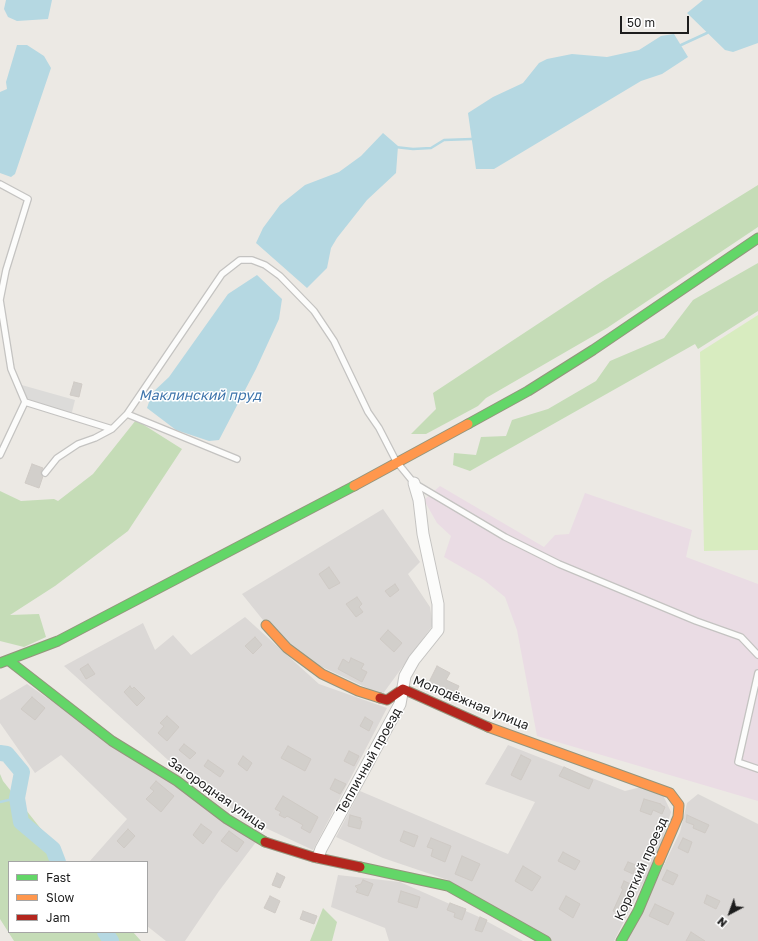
<!DOCTYPE html>
<meta charset="utf-8">
<style>
body{margin:0}
#map{position:relative;width:758px;height:941px;overflow:hidden;background:#ece9e4;font-family:"Golos Text",sans-serif}
canvas{display:block}
.legend{position:absolute;left:8px;top:861px;width:140px;height:72px;box-sizing:border-box;background:#fff;border:1px solid #a5a5a5;margin:0;padding:5px 7px;list-style:none;font-size:12px;color:#1d1d1d}
.legend li{display:flex;align-items:center;gap:8px;height:20px}
.legend b{width:20px;border:1px solid #a5a5a5}
.north{position:absolute;left:710px;top:893px;width:40px;height:40px;-webkit-text-stroke:3px #fff;paint-order:stroke;rotate:221deg;font-size:11px;font-weight:700;line-height:16px;text-align:center;color:#1d1d1d}
.north::after{content:'';display:block;margin:auto;width:14px;height:18px;background:#1d1d1d;clip-path:polygon(50% 0,100% 100%,50% 72%,0 100%)}
.scale{position:absolute;left:620px;top:16px;width:69px;height:18px;box-sizing:border-box;border:2px solid #1d1d1d;border-top:0;padding-left:5px;font-size:12px;line-height:14px;white-space:nowrap;color:#1d1d1d;-webkit-text-stroke:3px #fff;paint-order:stroke}
</style>
<div id="map">
<canvas width="758" height="941"></canvas>
<ul class="legend">
<li><b style="height:5px;background:#63d668"></b>Fast</li>
<li><b style="height:5px;background:#ff974d"></b>Slow</li>
<li><b style="height:5px;background:#b3261e"></b>Jam</li>
</ul>
<div class="north">N</div>
<div class="scale">50 m</div>
</div>
<script>
const c = document.querySelector('canvas').getContext('2d');
c.lineJoin = 'round';
function fillPath(path, color) {
  c.fillStyle = color;
  c.fill(path, 'evenodd');
}
function shape(rows) {
  const path = new Path2D();
  for (const r of rows) {
    path.moveTo(r[0], r[1]);
    for (let i = 2; i < r.length; i += 2) path.lineTo(r[i], r[i + 1]);
  }
  return path;
}
function trace(path, color, width, dash) {
  c.strokeStyle = color;
  c.lineWidth = width;
  c.lineCap = dash ? 'butt' : 'round';
  c.setLineDash(dash || []);
  c.stroke(path);
}
function label(font, color, halo, rows, align = 'center') {
  c.font = font + ' "Golos Text",sans-serif';
  c.lineWidth = 3;
  c.setLineDash([]);
  c.textBaseline = 'middle';
  c.strokeStyle = halo;
  c.fillStyle = color;
  for (const [text, x, y, turn = 0] of rows) {
    c.save();
    c.translate(x, y);
    c.rotate((+turn || 0) * Math.PI / 180);
    c.textAlign = isNaN(turn) ? turn : align;
    if (halo) c.strokeText(text, 0, 0);
    c.fillText(text, 0, 0);
    c.restore();
  }
}
fillPath(shape([
 [383,509,420,562,408,574,430,607,433,625,382,695,288,651,242,594],
 [245,617,319,684,387,708,313,850,244,818,168,760,64,666,143,623,155,650,173,635,191,655],
 [27,684,256,842,219,891,185,941,166,941,147,926,147,862,89,862,127,819,61,755,35,773,0,723,0,700],
 [508,745,625,791,641,787,663,795,671,812,658,854,614,941,551,941,448,880,383,858,336,837,360,791,508,854,535,802,485,784],
 [698,794,758,824,758,941,627,941,680,832,687,803],
 [338,875,400,882,477,916,523,941,389,941,385,928,331,907]
]), '#dbd8d6');
fillPath(shape([
 [440,486,544,547,555,535,569,534,585,493,692,530,686,557,758,584,758,801,537,736,517,630,505,597,484,580,444,557,451,536,437,523,424,500]
]), '#eadce4');
fillPath(shape([
 [758,315,758,550,704,551,700,352]
]), '#d8ecc0');
fillPath(shape([
 [758,185,758,227,607,328,486,398,478,406,426,434,411,434,436,409,433,393,603,281],
 [758,263,758,311,698,349,695,344,470,471,453,465,454,453,476,455,481,437,506,436,512,420,548,409,596,381,610,361,664,338,693,300],
 [136,420,182,449,128,531,55,586,10,615,39,614,46,637,24,647,0,641,0,491,21,501,54,499,58,501,93,474],
 [0,774,3,781,49,839,60,862,9,862,9,932,133,932,141,941,14,941,0,919],
 [323,908,337,922,332,941,310,941]
]), '#c5dcb7');
fillPath(shape([
 [18,384,75,400,71,416,25,402]
]), '#dcdbd9');
fillPath(shape([
 [6,0,52,0,48,19,17,21,8,17,4,9],
 [703,0,758,0,758,43,733,52,725,50,687,13],
 [674,34,688,57,662,74,641,81,494,169,476,169,468,113,493,97,523,83,539,63,547,59,572,54,607,57,639,50,661,36],
 [17,45,27,45,44,56,51,68,15,174,11,177,0,173,0,92,7,89,6,82],
 [383,133,398,146,396,173,367,200,337,238,331,248,327,268,307,288,256,243,263,228,280,205,305,185,339,172,361,156],
 [257,275,282,299,279,319,256,369,219,440,209,441,176,430,147,408,152,393,169,377,228,294]
]), '#b5d8e2');
trace(shape([
 [681,45,707,33],
 [395,147,413,149,431,148,444,140,472,139],
 [0,802,17,798]
]), '#b5d8e2', 2.5);
trace(shape([
 [0,753,7,754,22,772,17,798,21,822,53,849,58,862],
 [105,932,111,941]
]), '#b5d8e2', 16);
const building = shape([
 [74,382,82,384,79,397,70,395,74,382],
 [32,464,43,468,41,472,43,476,39,488,25,483,32,464],
 [329,567,340,583,329,589,319,574,329,567],
 [395,584,399,590,390,597,385,591,395,584],
 [357,597,362,604,359,607,363,612,356,617,346,604,357,597],
 [388,630,402,643,394,652,380,639,388,630],
 [255,637,262,645,253,654,245,646,255,637],
 [351,658,364,664,361,669,367,672,362,682,338,669,343,659,349,663,351,658],
 [88,664,95,674,86,679,80,669,88,664],
 [437,666,450,673,446,680,459,686,455,695,429,682,437,666],
 [130,686,132,689,134,687,145,698,137,706,124,692,130,686],
 [32,697,45,708,35,720,21,709,32,697],
 [167,716,179,727,167,741,158,733,164,726,160,723,167,716],
 [365,717,373,722,369,731,360,726,365,717],
 [184,744,196,753,190,759,179,750,184,744],
 [288,746,311,759,305,771,281,758,288,746],
 [349,751,359,756,354,766,344,761,349,751],
 [521,755,531,760,521,780,511,775,521,755],
 [243,756,252,763,247,771,238,764,243,756],
 [208,760,224,771,220,777,204,766,208,760],
 [564,767,593,780,589,789,559,776,564,767],
 [335,779,346,784,340,794,330,789,335,779],
 [156,781,174,796,161,812,146,799,154,791,150,788,156,781],
 [283,796,318,817,310,833,301,828,303,825,287,816,285,818,279,815,281,812,275,809,283,796],
 [644,799,661,804,661,805,665,807,662,814,653,810,651,815,640,811,644,799],
 [350,815,361,818,360,821,362,821,360,829,348,826,350,815],
 [687,815,709,825,705,833,693,828,694,825,686,822,687,815],
 [201,824,212,832,203,844,193,835,201,824],
 [128,829,135,836,124,848,117,841,128,829],
 [229,831,244,842,237,852,221,841,229,831],
 [404,831,418,836,414,847,400,841,404,831],
 [431,838,451,846,445,862,431,856,433,849,427,847,431,838],
 [683,838,692,842,688,853,678,848,683,838],
 [563,852,580,861,575,870,558,861,563,852],
 [462,856,480,864,472,881,455,874,462,856],
 [628,862,636,865,633,874,624,870,628,862],
 [523,866,541,877,532,891,515,881,523,866],
 [667,870,678,875,673,885,662,880,667,870],
 [277,873,285,877,280,888,272,885,277,873],
 [363,880,373,884,368,896,356,892,358,889,355,886,361,884,363,880],
 [624,881,635,886,629,902,632,903,627,913,622,911,618,913,613,911,623,889,621,888,624,881],
 [401,891,420,897,417,908,398,902,401,891],
 [707,895,720,901,716,909,704,903,707,895],
 [270,896,280,901,275,913,264,908,270,896],
 [566,896,580,904,573,918,559,909,566,896],
 [450,903,466,909,462,920,454,917,455,913,447,910,450,903],
 [655,904,674,913,668,925,649,916,655,904],
 [303,911,317,916,314,924,300,919,303,911],
 [480,917,487,920,482,932,475,930,480,917],
 [691,932,705,941,686,941,691,932]
]);
fillPath(building, '#d2cfcb');
trace(building, '#cfcac5', 1);
const lane = shape([
 [0,184,28,199,6,270,0,300,11,369,25,402],
 [0,455,25,402,112,429],
 [237,459,127,414,222,274,240,260,252,260,265,265,280,276,314,311,334,341,368,412,379,428,396,461,414,483,505,537,559,564,696,621,741,637,758,655],
 [45,473,57,458,78,444,95,438,112,429,127,414],
 [758,673,738,762,758,769]
]);
const street = shape([
 [318,857,321,849,400,704,405,676,414,660,438,630,438,604,423,534,419,500,414,483]
]);
const fast = shape([
 [468,424,528,391,593,350,758,238],
 [8,660,112,741,177,781,227,819,265,842],
 [0,663,58,641,354,486],
 [360,867,448,886,546,941],
 [621,941,638,911,659,861]
]);
const slow = shape([
 [354,486,468,424],
 [266,625,287,648,322,674,358,691,380,698],
 [488,727,670,793,679,805,678,817,659,861]
]);
const jam = shape([
 [380,698,387,700,403,689,488,727],
 [265,842,313,857,360,867]
]);
trace(lane, '#c4c3c1', 8);
trace(street, '#c4c3c1', 13);
trace(fast, '#94957c', 11);
trace(slow, '#94957c', 11);
trace(jam, '#94957c', 11);
trace(lane, '#fcfcfb', 5.5);
trace(street, '#fcfcfb', 11);
trace(fast, '#63d668', 9);
trace(slow, '#ff974d', 9);
trace(jam, '#b3261e', 9);
label('13px', '#1d1d1d', '#fff', [
 ["Молодёжная улица",471,703,22],
 ["Тепличный проезд",369,761,-61],
 ["Загородная улица",217,794,35],
 ["Короткий проезд",641,869,-66]
]);
label('italic 14px', '#3f75ac', '#fff', [
 ["Маклинский пруд",200,396]
]);
</script>
